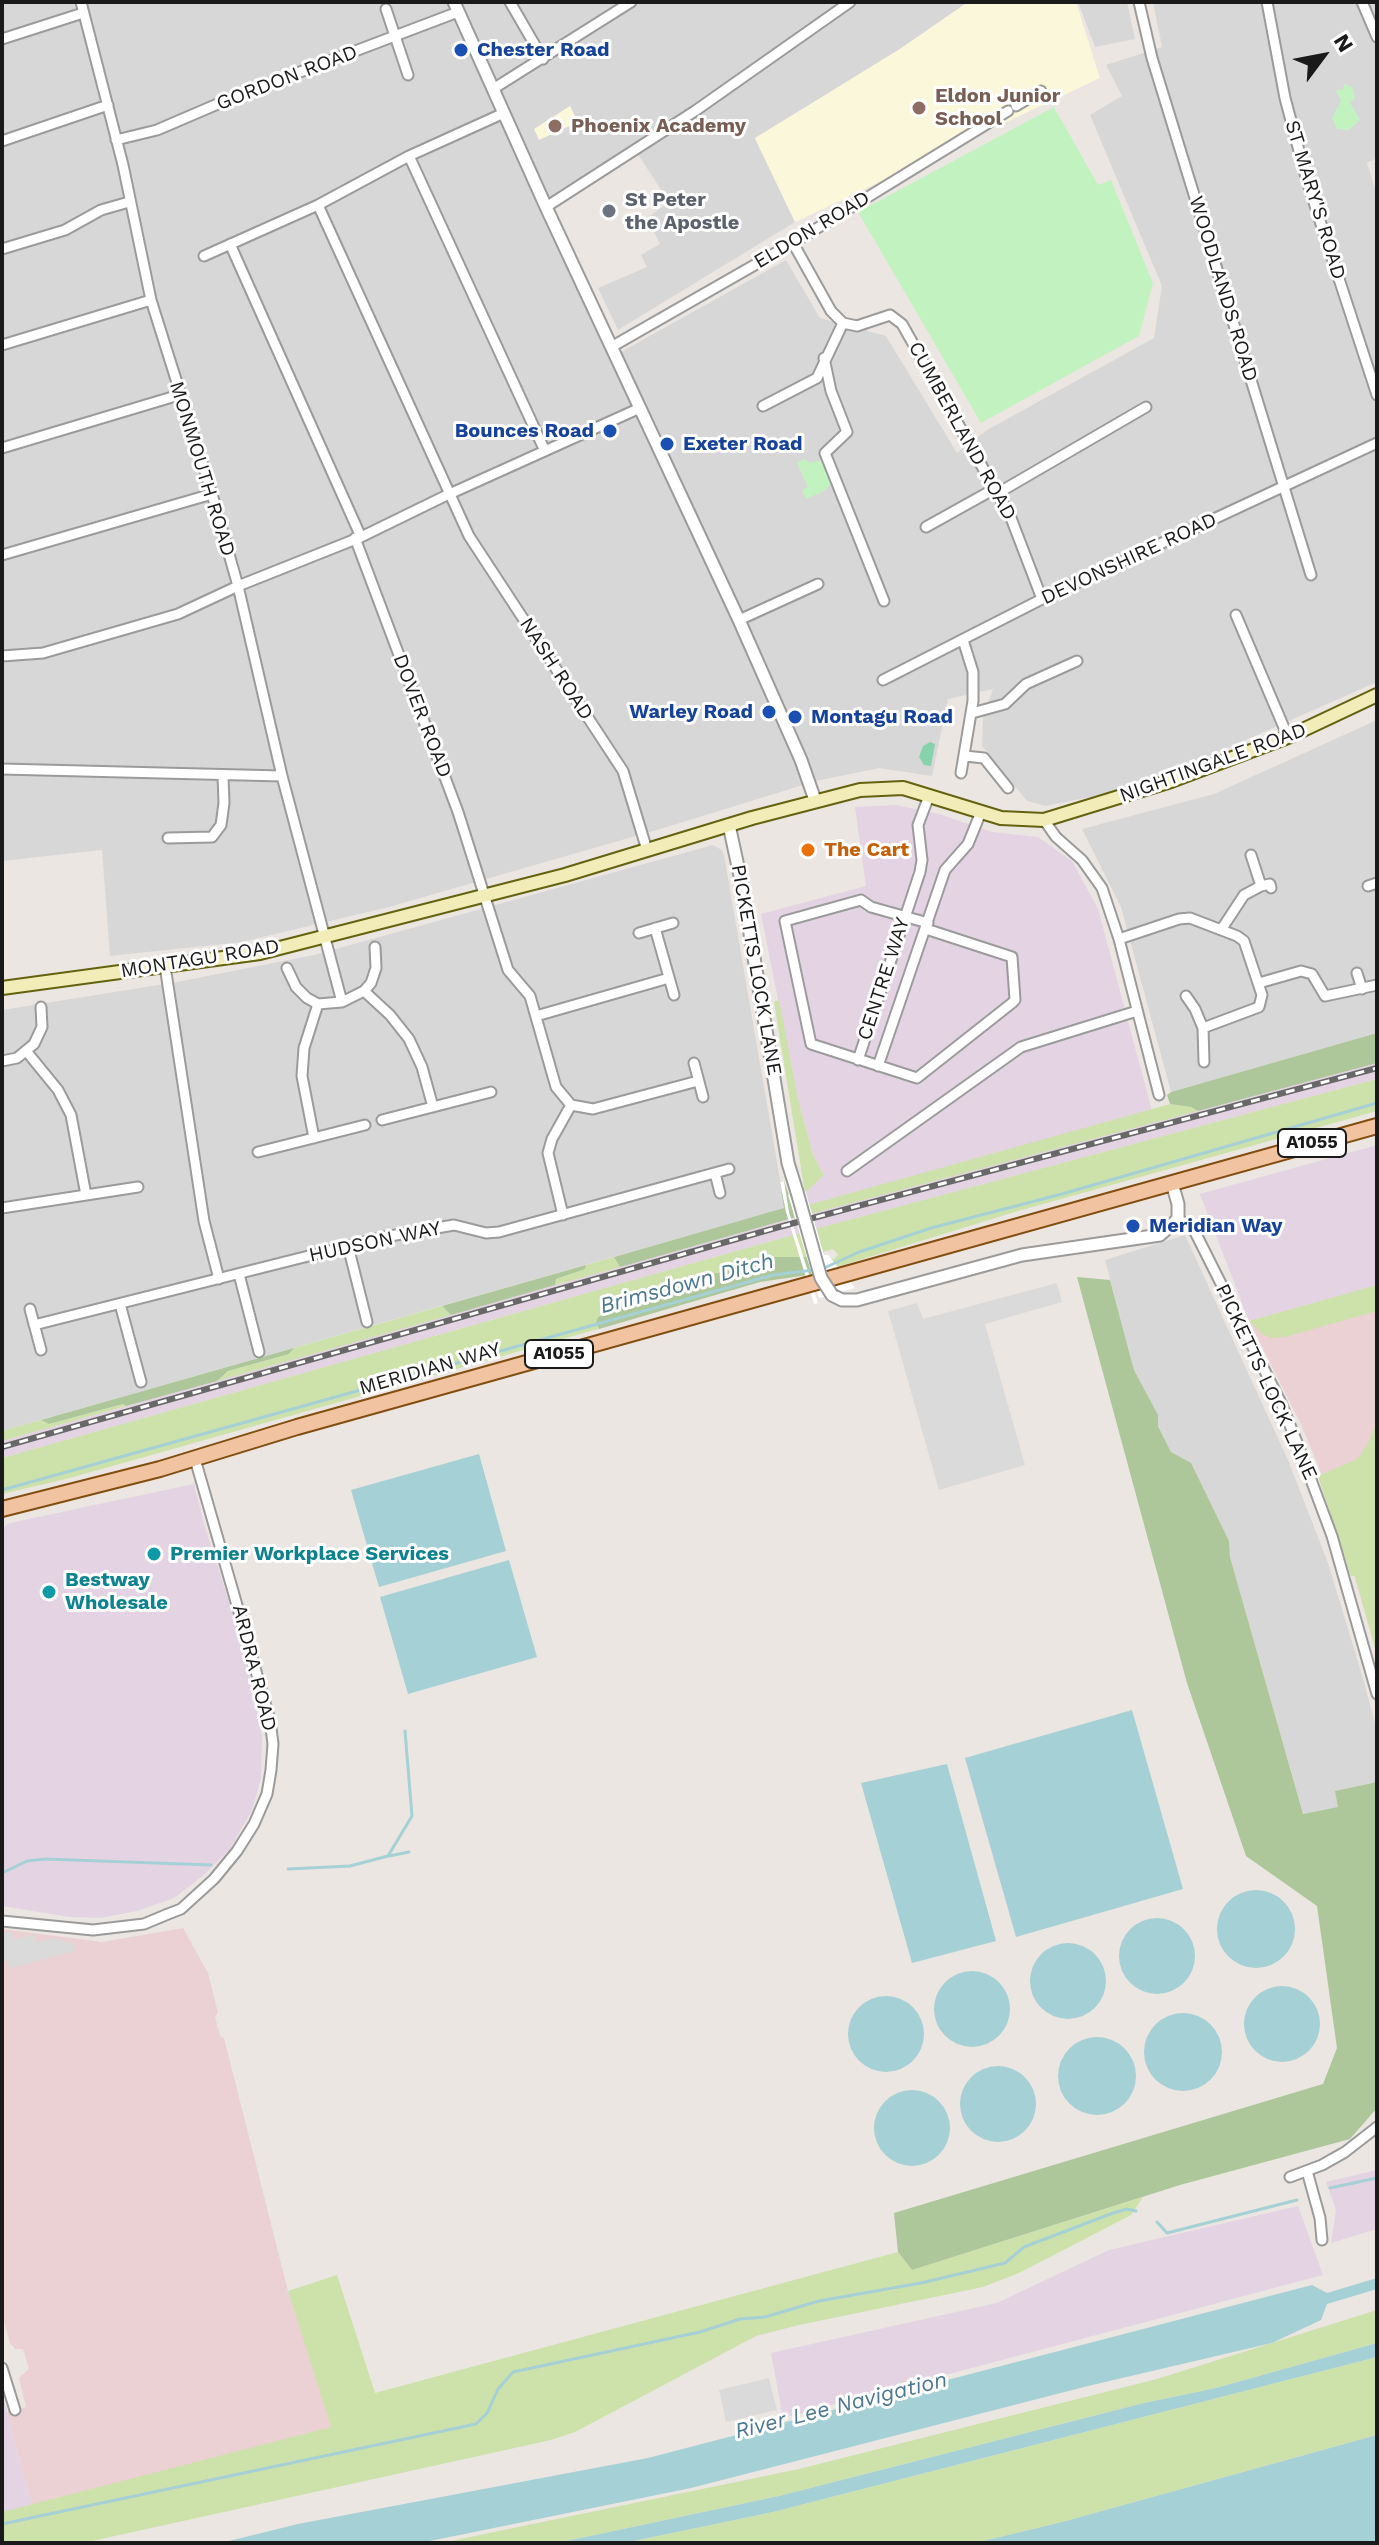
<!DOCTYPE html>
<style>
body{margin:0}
#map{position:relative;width:1379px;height:2545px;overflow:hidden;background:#ebe6e1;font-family:"Work Sans",sans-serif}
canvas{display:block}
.frame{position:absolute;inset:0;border:4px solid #1a1a1a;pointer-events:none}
.north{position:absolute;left:1283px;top:16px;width:80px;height:80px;-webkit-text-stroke:6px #fff;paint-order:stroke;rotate:58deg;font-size:22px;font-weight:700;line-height:32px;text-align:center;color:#1a1a1a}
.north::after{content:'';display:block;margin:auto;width:28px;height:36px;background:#1a1a1a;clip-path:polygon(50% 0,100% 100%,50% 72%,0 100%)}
</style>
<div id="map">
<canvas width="1379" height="2545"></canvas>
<div class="frame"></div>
<div class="north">N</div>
</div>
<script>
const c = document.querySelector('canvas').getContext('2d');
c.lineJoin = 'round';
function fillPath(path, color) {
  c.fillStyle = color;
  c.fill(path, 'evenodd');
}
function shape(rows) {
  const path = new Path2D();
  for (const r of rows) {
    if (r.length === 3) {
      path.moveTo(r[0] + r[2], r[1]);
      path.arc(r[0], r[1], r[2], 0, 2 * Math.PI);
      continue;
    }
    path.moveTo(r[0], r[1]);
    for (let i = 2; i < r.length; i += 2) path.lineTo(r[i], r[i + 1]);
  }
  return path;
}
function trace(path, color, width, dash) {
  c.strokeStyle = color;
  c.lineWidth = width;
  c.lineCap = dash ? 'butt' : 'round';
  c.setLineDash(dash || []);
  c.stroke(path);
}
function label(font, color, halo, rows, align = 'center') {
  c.font = font + ' "Work Sans",sans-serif';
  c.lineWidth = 6;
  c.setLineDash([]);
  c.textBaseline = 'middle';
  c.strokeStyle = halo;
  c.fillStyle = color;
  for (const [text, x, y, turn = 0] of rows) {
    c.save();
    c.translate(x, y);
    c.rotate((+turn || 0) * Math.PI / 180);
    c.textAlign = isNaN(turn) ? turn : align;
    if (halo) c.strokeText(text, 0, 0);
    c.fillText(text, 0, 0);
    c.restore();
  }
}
fillPath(shape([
 [2,2,968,2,900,49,755,139,795,222,618,330,598,288,647,267,641,255,660,244,647,218,669,202,632,145,541,204,612,357,786,260,820,318,886,336,957,453,987,430,1154,338,1162,286,1090,115,1122,96,1106,65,1162,47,1153,2,1377,2,1377,158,1367,163,1377,195,1377,682,1139,787,1046,806,1027,801,982,746,983,718,993,689,948,699,932,776,879,768,816,781,667,827,389,907,242,942,110,956,102,850,2,861],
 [1078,2,1127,2,1135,39,1095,47],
 [1377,720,1377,1033,1171,1092,1121,907,1082,829,1214,794],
 [713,845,722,850,724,855,785,1208,2,1431,2,1010,177,982,314,955],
 [1185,1235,1288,1460,1328,1563,1362,1675,1377,1730,1377,1782,1335,1791,1339,1807,1303,1814,1230,1557,1229,1541,1191,1464,1171,1452,1158,1425,1157,1414,1134,1370,1105,1260]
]), '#d8d7d8');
fillPath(shape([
 [1377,1285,1377,1655,1344,1540,1322,1475,1300,1422,1249,1321],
 [183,1928,208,1973,218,2013,215,2016,217,2025,220,2036,224,2038,288,2291,332,2427,32,2506,7,2412,26,2407,19,2378,29,2369,23,2349,15,2349,10,2343,2,2314,2,1929,102,1942]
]), '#ebd1d3');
fillPath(shape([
 [896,805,939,814,992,832,1038,837,1072,861,1098,909,1152,1111,808,1205,805,1193,824,1175,813,1155,798,1099,761,914,866,886,855,807],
 [1377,1063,1377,1079,782,1238,2,1458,2,1441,778,1222],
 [1377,1145,1377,1285,1249,1321,1200,1194],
 [194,1484,204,1524,244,1649,262,1737,261,1778,252,1810,229,1850,205,1874,174,1898,137,1911,100,1918,70,1917,2,1906,2,1528,10,1523],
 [1377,2170,1377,2229,1331,2243,1336,2210,1326,2182],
 [1298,2206,1323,2275,783,2418,771,2353,997,2303,1109,2250],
 [2,2393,32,2506,2,2512]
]), '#e4d3e3');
fillPath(shape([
 [968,2,1076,2,1100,78,795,222,755,138,900,49],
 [570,106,578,122,539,140,534,129]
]), '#fbf7da');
fillPath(shape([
 [779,1000,798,1099,813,1155,824,1175,805,1193,774,1002],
 [1377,1079,1377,1111,1018,1211,814,1274,809,1267,834,1259,838,1255,833,1249,823,1252,815,1229],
 [1170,1104,1191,1107,1198,1111,810,1214,808,1205],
 [800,1233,807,1257,774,1257,762,1263,667,1284,598,1317,596,1323,598,1329,70,1478,2,1494,2,1458],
 [614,1257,620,1267,555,1285,556,1279,584,1269,586,1265],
 [1377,1285,1377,1311,1285,1337,1272,1338,1262,1334,1249,1321],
 [442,1306,451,1315,217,1381,228,1371,289,1354,294,1348],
 [123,1404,126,1406,2,1441,2,1431,41,1420,49,1424],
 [1377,1422,1377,1655,1355,1576,1351,1576,1318,1476,1357,1459,1367,1446],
 [1143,2197,1131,2215,1019,2273,983,2287,799,2325,756,2336,575,2432,551,2440,83,2543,2,2543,2,2512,331,2427,288,2291,337,2275,375,2393,898,2252,912,2270],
 [1377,2310,1377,2343,1216,2388,1144,2403,779,2496,557,2543,441,2543,799,2469,1157,2379],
 [1377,2357,1377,2435,1062,2522,975,2543,624,2543,773,2512]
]), '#cde1ab');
fillPath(shape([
 [1377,1033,1377,1063,1198,1111,1191,1107,1170,1104,1167,1095,1171,1092],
 [784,1181,796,1217,620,1267,614,1257,784,1208,780,1182],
 [774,1257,807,1257,814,1274,760,1282,599,1329,596,1323,598,1317,667,1284,762,1263],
 [586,1265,585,1269,556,1279,555,1285,451,1315,442,1306],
 [1077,1277,1110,1280,1134,1370,1158,1415,1158,1426,1171,1452,1191,1463,1229,1541,1230,1557,1303,1814,1338,1807,1335,1791,1377,1782,1377,2108,1350,2139,1180,2185,912,2270,898,2252,894,2213,1323,2084,1337,2048,1317,1906,1246,1856,1187,1683],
 [294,1348,289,1354,228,1371,217,1381,126,1406,123,1404,49,1424,41,1420]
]), '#adc69a');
fillPath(shape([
 [1345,84,1352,87,1355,98,1350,103,1360,120,1349,130,1337,129,1332,118,1341,101,1336,90,1342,90],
 [1054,107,1098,185,1111,180,1153,283,1139,336,981,423,858,212],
 [805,459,810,463,822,460,834,481,824,491,806,499,802,490,808,487,797,463]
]), '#c3f2c1');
fillPath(shape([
 [930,742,935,744,931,766,924,765,919,757,923,746]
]), '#86d3ab');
fillPath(shape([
 [1057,1283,1062,1302,985,1324,1025,1465,939,1490,888,1311,917,1303,923,1319],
 [11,1932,14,1940,34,1934,37,1942,54,1938,73,1944,75,1951,11,1968,8,1960,2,1962,2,1933],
 [769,2378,777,2410,726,2422,719,2390]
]), '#dadada');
fillPath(shape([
 [479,1454,506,1551,379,1587,351,1490],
 [509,1560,537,1657,408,1694,380,1597],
 [1132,1710,1183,1889,1016,1937,965,1758],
 [947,1764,996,1941,912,1963,861,1783],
 [1256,1929,39],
 [1157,1956,38],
 [1068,1981,38],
 [972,2009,38],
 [1282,2024,38],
 [886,2034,38],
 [1183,2052,39],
 [1097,2076,39],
 [998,2104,38],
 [912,2128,38],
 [1377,2278,1377,2289,1327,2304,1321,2320,1272,2343,1088,2386,691,2488,420,2543,221,2543,298,2524,648,2458,1312,2285,1327,2293],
 [1377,2343,1377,2357,773,2512,624,2543,557,2543,779,2496,1144,2403,1216,2388],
 [1377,2435,1377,2543,975,2543,1062,2522]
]), '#a5d0d5');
fillPath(shape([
 [784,1181,789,1212,818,1303,814,1304,786,1212,780,1182],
 [805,1190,824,1255,828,1255,855,1288,819,1298,788,1195]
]), '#fff');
trace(shape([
 [822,1269,859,1252,931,1228,1062,1194,1377,1103],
 [2,1490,773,1275,814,1270],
 [389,1856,409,1852],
 [288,1869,350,1866,388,1856,412,1816,405,1731],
 [2,1873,27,1861,45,1859,211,1865],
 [1330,2188,1377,2178],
 [1157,2222,1167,2233,1297,2200],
 [2,2524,476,2424,487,2413,498,2389,513,2372,700,2332,740,2319,765,2317,819,2301,921,2283,1005,2263,1024,2247,1113,2213,1127,2209,1136,2211]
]), '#a5d0d5', 3);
const minor = shape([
 [81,2,123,165,151,300,212,494,238,586,282,776,342,1002],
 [510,2,543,59],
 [1139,2,1152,58,1311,575],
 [1267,2,1285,98,1307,181,1377,395],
 [1362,2,1377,37],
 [386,9,408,75],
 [2,39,83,13],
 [493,89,631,2],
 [1016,106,1041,91],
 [116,140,157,130,234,97,458,12],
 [2,141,108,105],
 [409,156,545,451],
 [318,205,469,536,623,771,647,850],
 [546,207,695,111,850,2],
 [793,243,831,311,843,323,857,326,890,315,902,324,1011,518,1042,599],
 [230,244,361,537],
 [2,249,65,230,101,210,129,202],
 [204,256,318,205,409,156,504,113],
 [2,345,151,300],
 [613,346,793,243,1008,111],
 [824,358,831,391,847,432,825,453,884,601],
 [763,406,817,378,843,323],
 [2,448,179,395],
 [998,493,1146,407],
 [926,527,996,488],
 [355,538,458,812,508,970,530,996,556,1087,571,1105,552,1139,548,1153,563,1215],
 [2,555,212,494],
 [1236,615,1288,737],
 [739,620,818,584],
 [2,656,43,653,178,614,238,586,361,537,445,496,640,408],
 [883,680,1042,599,1377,443],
 [972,713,1005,704,1026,684,1077,661],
 [965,756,984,758,1008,788],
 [2,769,282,776],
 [961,773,973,701,973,672,963,640],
 [1044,820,1056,837,1082,860,1102,888,1119,939,1159,1095],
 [168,838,212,837,221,825,224,803,223,776],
 [1251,855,1261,886],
 [1368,886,1377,883],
 [655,928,674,995],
 [926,929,1012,957,1015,1000,1012,1003,917,1078,811,1044,785,921,861,900,871,907,928,923],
 [1221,930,1244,895,1261,886,1270,884,1271,888],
 [639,933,673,923],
 [1119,939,1179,919,1190,918,1237,936,1244,941,1262,995,1259,1007,1203,1028],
 [165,966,204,1221,219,1279],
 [287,968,296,987,307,998,318,1004,342,1002,364,991,371,983,376,968,375,947],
 [1357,973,1362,989],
 [1259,983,1301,971,1312,974,1325,996,1377,985],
 [364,991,390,1015,409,1039,422,1067,433,1107],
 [1186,996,1195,1009,1203,1028,1204,1062],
 [536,1016,669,978],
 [27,1052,58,1090,71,1115,86,1195],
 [858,1060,920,872,922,860,918,825,929,796],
 [2,1061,17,1058,34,1044,42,1027,41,1007],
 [694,1063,703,1097],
 [878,1066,945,870,968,844,981,812],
 [571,1105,593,1109,698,1081],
 [382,1120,491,1092],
 [314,1138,302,1076,304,1048,318,1004],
 [258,1152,365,1125],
 [847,1171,1021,1047,1137,1011],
 [715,1173,720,1193],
 [2,1208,138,1187],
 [1178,1219,1193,1228,1281,1403,1298,1445,1332,1536,1377,1694],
 [348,1246,367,1322],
 [239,1274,259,1352],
 [120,1304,141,1382],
 [30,1309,41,1350],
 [34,1325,384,1237,454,1225,486,1233,499,1232,729,1169],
 [2,1921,93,1930,144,1924,168,1914,181,1909,214,1879,237,1851,254,1824,267,1794,271,1770,273,1744,270,1720,195,1459],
 [1307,2171,1320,2218,1322,2240],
 [1290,2177,1322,2165,1345,2152,1377,2127],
 [2,2368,15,2410]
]);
const tertiary = shape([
 [454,2,546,207,739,620,801,760,815,800],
 [729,825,742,885,788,1163,797,1192],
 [832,1295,842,1300,857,1300,1022,1255,1160,1235,1178,1219,1178,1204,1172,1183]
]);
const secondary = shape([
 [2,988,260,953,565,875,752,818,860,790,903,788,1001,818,1044,820,1171,781,1288,737,1377,695]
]);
const primary = shape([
 [2,1509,160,1469,297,1427,1377,1126]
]);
trace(minor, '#9b9b9b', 13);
trace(tertiary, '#9b9b9b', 15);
trace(secondary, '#64620f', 16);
trace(primary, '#824d0f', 18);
trace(minor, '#fff', 9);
trace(tertiary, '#fff', 11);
trace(secondary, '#f2edb8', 12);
trace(primary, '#f1c3a0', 14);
const rail = shape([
 [2,1447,779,1227,1377,1068]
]);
trace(rail, '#686868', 6);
trace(rail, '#fff', 3, [9]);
const tertiaryBridge = shape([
 [797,1192,821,1278,832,1295]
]);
trace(tertiaryBridge, '#9b9b9b', 15, []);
trace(tertiaryBridge, '#fff', 11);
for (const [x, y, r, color] of [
 [461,50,8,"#1a4fb4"],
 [919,108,8,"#8d6e63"],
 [555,126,8,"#8d6e63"],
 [609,211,8,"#6b7280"],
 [610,431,8,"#1a4fb4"],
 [667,444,8,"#1a4fb4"],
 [769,712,8,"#1a4fb4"],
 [795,717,8,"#1a4fb4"],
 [808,850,8,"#e8710a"],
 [1133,1226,8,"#1a4fb4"],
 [154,1554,8,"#0f9aa8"],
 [49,1592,8,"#0f9aa8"]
]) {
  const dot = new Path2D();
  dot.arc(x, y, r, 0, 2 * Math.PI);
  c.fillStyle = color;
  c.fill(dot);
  trace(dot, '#fff', 3);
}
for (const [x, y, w] of [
 [1312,1143,68],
 [559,1354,68]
]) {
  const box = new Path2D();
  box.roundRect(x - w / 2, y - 14, w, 28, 6);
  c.fillStyle = '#fff';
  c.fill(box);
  trace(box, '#1a1a1a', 2);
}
label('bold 18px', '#1a1a1a', null, [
 ["A1055",1312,1143],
 ["A1055",559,1354]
]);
label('bold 20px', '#164399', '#fff', [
 ["Chester Road",477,50],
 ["Bounces Road",594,431,"right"],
 ["Exeter Road",683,444],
 ["Warley Road",753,712,"right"],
 ["Montagu Road",811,717],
 ["Meridian Way",1149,1226]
], 'left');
label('20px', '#1a1a1a', '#fff', [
 ["GORDON ROAD",287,78,-21],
 ["ST MARY'S ROAD",1315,200,73],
 ["ELDON ROAD",812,230,-31],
 ["WOODLANDS ROAD",1223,289,73],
 ["CUMBERLAND ROAD",962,431,61],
 ["MONMOUTH ROAD",202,469,73],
 ["DEVONSHIRE ROAD",1129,559,-25],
 ["NASH ROAD",556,669,57],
 ["DOVER ROAD",422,716,69],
 ["NIGHTINGALE ROAD",1213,763,-20],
 ["MONTAGU ROAD",200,959,-9],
 ["PICKETTS LOCK LANE",756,970,80],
 ["CENTRE WAY",884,979,-72],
 ["HUDSON WAY",375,1242,-12],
 ["MERIDIAN WAY",430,1369,-16],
 ["PICKETTS LOCK LANE",1266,1382,65],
 ["ARDRA ROAD",254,1668,76]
]);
label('bold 20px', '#785e54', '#fff', [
 ["Eldon Junior",935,96],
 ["School",935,119],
 ["Phoenix Academy",571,126]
], 'left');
label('bold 20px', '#5b616d', '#fff', [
 ["St Peter",625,200],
 ["the Apostle",625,223]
], 'left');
label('bold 20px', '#c56008', '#fff', [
 ["The Cart",824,850]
], 'left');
label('bold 20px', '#0d838f', '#fff', [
 ["Premier Workplace Services",170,1554],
 ["Bestway",65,1580],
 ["Wholesale",65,1603]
], 'left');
label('italic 22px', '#4c7891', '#fff', [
 ["Brimsdown Ditch",687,1284,-15],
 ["River Lee Navigation",841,2406,-14]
]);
</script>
